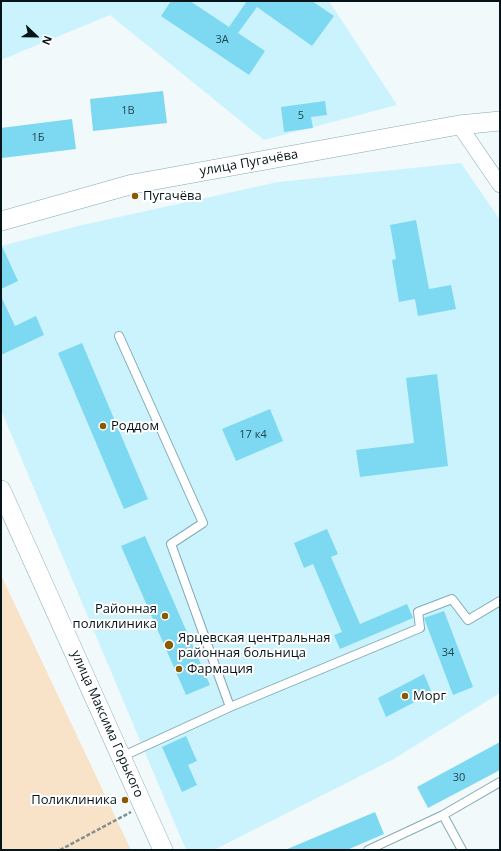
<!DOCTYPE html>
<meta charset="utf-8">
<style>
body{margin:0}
#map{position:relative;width:501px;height:851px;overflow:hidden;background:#f1f9fb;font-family:"Open Sans",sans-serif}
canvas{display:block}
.frame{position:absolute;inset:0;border:2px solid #051418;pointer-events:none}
.north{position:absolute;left:16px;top:16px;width:40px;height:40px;-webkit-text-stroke:3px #fff;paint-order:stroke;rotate:112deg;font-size:11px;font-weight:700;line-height:16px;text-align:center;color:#051418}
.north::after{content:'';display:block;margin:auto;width:14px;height:18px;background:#051418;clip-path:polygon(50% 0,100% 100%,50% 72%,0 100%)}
</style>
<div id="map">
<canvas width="501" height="851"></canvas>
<div class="frame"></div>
<div class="north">N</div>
</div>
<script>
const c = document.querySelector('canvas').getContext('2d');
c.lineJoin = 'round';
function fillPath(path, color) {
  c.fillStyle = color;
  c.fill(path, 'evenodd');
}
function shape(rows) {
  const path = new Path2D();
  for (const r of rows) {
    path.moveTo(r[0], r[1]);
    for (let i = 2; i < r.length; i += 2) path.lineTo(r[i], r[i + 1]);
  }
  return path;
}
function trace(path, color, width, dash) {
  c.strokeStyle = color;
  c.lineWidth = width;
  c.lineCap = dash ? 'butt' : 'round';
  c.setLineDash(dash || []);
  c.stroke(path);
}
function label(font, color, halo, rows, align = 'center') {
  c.font = font + ' "Open Sans",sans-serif';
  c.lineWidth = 4;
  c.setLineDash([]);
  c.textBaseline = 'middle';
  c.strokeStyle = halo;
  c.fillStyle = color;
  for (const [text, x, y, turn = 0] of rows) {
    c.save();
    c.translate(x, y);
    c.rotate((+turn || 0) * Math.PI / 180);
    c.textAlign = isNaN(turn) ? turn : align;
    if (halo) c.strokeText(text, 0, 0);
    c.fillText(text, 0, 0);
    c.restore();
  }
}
fillPath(shape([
 [1,1,329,1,397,105,264,140,110,15,1,60],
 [461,163,500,220,500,693,392,760,214,850,186,850,1,410,1,246,78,226,278,182]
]), '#cbf3fe');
fillPath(shape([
 [1,575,131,850,1,850]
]), '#f9e3c8');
fillPath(shape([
 [171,1,190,1,229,27,247,1,312,1,334,16,312,46,257,7,238,33,265,51,249,75,161,16],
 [163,91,167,123,93,131,90,99],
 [325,101,327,115,311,117,313,128,284,132,281,107],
 [72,119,76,149,2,158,1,128],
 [416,220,429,289,451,285,456,309,418,316,415,299,399,302,392,260,396,259,390,225],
 [1,244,18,281,1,289],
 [1,296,15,326,36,316,44,335,1,355],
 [82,343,148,499,124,509,58,353],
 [437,374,448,466,360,477,356,450,414,443,406,378],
 [270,409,283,441,236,461,222,429],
 [327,529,338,554,331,557,360,624,407,604,413,618,340,649,334,635,342,632,313,564,304,568,294,543],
 [145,536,210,685,186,695,121,546],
 [444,611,473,687,453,695,424,618],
 [424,674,432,693,386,717,378,698],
 [186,736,197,761,188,765,197,785,182,792,162,747],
 [500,742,500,770,428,808,417,787],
 [375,812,384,834,347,850,285,850]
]), '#7cd9f1');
const service = shape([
 [119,336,203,523,171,544,230,707],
 [121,757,230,707,420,628,418,612,452,599,468,620,500,601],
 [368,850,443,815],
 [462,850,443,815,500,782]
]);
const minor = shape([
 [459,125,500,185]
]);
const tertiary = shape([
 [1,221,133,184,459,125,500,121],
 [1,490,163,850]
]);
trace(service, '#84aab5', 10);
trace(minor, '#84aab5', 16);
trace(tertiary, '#84aab5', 20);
trace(shape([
 [60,850,131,812]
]), '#838e91', 2.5, [4, 2]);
trace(service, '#fff', 8);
trace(minor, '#fff', 15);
trace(tertiary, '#fff', 19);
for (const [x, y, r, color] of [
 [135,196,4,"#8a5a01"],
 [103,426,4,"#8a5a01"],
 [165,616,4,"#8a5a01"],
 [169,645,5,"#8a5a01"],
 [179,669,4,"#8a5a01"],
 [405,696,4,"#8a5a01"],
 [125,800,4,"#8a5a01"]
]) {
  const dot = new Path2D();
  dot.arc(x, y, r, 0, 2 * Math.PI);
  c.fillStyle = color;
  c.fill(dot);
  trace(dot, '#fff', 1.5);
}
label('11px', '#23454e', null, [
 ["3А",222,40],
 ["1В",128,111],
 ["5",301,116],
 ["1Б",38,138],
 ["17 к4",253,435],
 ["34",448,653],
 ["30",459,778]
]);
label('13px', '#051418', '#fff', [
 ["улица Пугачёва",249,163,-10],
 ["улица Максима Горького",107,724,66]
]);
label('13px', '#051418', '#fff', [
 ["Пугачёва",143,196],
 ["Роддом",111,426],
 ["Районная",157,609,"right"],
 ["поликлиника",157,624,"right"],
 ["Ярцевская центральная",178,638],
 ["районная больница",178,653],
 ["Фармация",187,669],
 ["Морг",413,696],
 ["Поликлиника",117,800,"right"]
], 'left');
</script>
